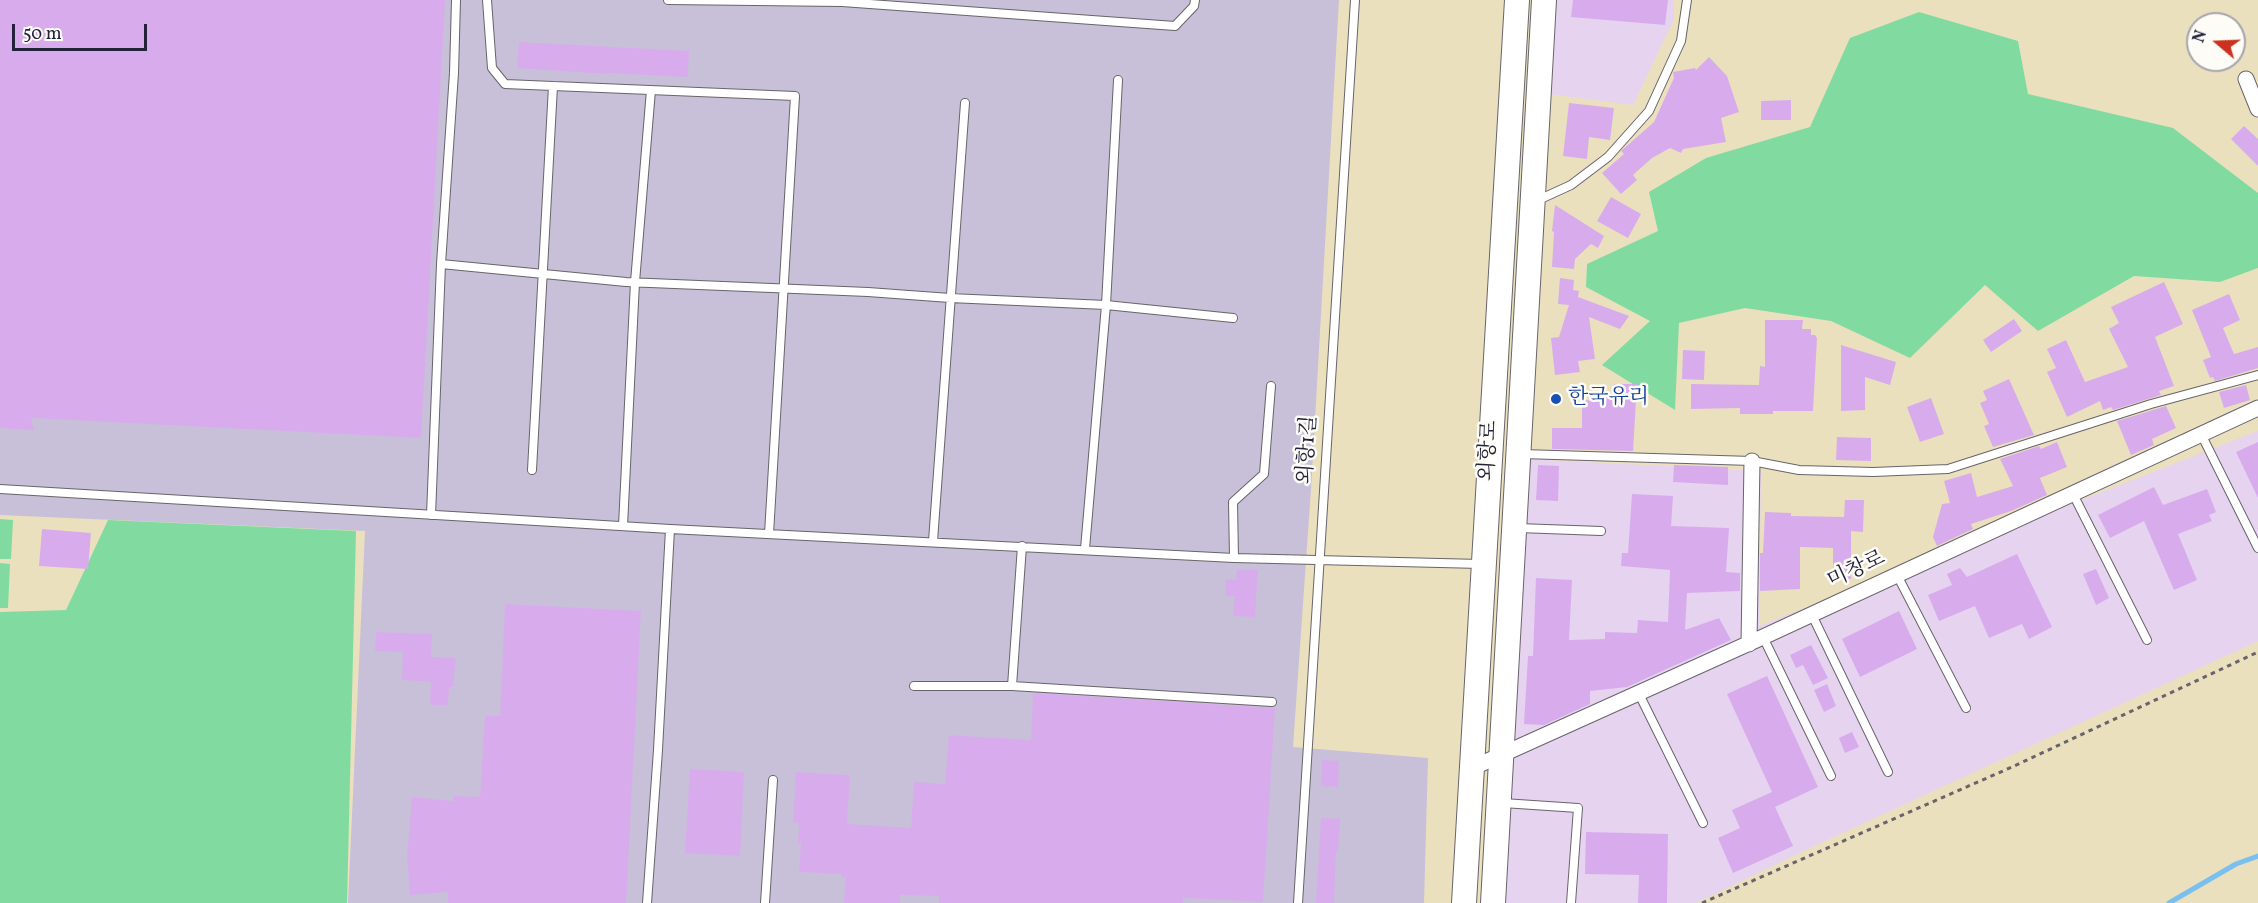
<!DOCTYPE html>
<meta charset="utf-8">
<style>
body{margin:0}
#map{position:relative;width:2258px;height:903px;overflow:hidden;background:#eae0be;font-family:Vollkorn,serif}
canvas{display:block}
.north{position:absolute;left:2186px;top:12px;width:60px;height:60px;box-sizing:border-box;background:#fdfcf7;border:2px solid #a5a5ac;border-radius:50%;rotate:289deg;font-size:16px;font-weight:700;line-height:24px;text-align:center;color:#22223b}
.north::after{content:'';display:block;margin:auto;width:21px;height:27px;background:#c8321e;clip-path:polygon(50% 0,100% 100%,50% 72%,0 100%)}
.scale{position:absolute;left:12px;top:24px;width:135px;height:27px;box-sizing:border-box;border:3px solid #22223b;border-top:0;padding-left:8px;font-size:18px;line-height:21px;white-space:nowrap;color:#22223b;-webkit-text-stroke:4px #fdfcf7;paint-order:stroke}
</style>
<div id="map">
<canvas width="2258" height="903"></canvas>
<div class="north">N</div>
<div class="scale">50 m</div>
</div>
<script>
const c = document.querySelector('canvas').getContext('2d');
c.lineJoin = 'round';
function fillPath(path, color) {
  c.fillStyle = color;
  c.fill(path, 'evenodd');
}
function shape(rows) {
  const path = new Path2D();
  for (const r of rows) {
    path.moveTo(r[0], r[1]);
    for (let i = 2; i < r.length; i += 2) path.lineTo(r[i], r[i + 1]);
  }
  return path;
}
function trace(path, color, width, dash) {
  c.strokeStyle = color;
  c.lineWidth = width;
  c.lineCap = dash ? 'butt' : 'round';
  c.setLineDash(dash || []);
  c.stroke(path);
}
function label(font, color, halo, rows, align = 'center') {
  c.font = font + ' Vollkorn,"Noto Serif KR",serif';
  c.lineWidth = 5;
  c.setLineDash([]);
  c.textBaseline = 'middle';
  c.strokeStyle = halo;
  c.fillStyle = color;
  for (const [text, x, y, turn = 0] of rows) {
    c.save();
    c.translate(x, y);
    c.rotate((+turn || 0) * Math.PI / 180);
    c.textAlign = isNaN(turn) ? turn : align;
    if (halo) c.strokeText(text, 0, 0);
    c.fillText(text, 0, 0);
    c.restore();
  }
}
fillPath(shape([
 [1554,0,1674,0,1674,19,1633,105,1548,94],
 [2258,431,2258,641,1810,848,1696,903,1503,903,1526,459,1761,471,1759,626]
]), '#e6d3f0');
fillPath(shape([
 [0,0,1339,0,1311,489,1293,747,1428,758,1424,903,348,903,365,531,0,515]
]), '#c8c0d8');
fillPath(shape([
 [1919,12,2018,41,2028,94,2173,128,2258,193,2258,268,2220,282,2134,276,2038,331,1985,285,1910,358,1831,321,1745,308,1679,323,1675,410,1602,365,1650,321,1586,287,1587,264,1658,231,1649,192,1706,158,1810,127,1850,38],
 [0,519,13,520,11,559,0,559],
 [108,520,356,531,347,903,0,903,0,612,66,610],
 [0,563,10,564,8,608,0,608]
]), '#81dba1');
trace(shape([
 [2169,903,2236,864,2258,856]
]), '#79bff0', 5);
fillPath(shape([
 [0,0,445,0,421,438,31,418,34,430,0,428],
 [1573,0,1668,0,1665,25,1571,17],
 [519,42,689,51,688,77,605,73,605,74,517,68],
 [1709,57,1727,76,1739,112,1721,118,1726,142,1683,149,1681,153,1670,148,1652,158,1633,175,1637,180,1621,194,1602,173,1624,154,1621,151,1654,122,1674,78,1673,72,1695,68,1696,70],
 [1791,100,1791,120,1761,120,1761,101],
 [1569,103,1614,108,1610,140,1589,137,1587,159,1563,156],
 [2244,126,2258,139,2258,166,2231,139],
 [1611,197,1641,214,1628,238,1597,221],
 [1555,205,1604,236,1598,248,1591,244,1575,259,1574,269,1552,267,1554,232,1552,231],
 [1560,278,1574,280,1573,290,1579,291,1578,297,1629,316,1620,329,1589,317,1595,359,1578,361,1580,372,1555,375,1551,338,1559,337,1569,305,1558,304],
 [2164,282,2183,324,2155,337,2174,386,2159,391,2161,395,2113,410,2111,407,2103,410,2100,401,2067,417,2047,372,2056,368,2047,349,2066,340,2085,382,2128,367,2109,329,2119,323,2111,307],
 [2229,294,2240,320,2223,328,2234,354,2258,347,2258,368,2215,381,2213,377,2210,378,2203,360,2211,357,2192,310],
 [2014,319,2022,331,1991,352,1983,340],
 [1765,320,1803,320,1802,329,1811,329,1811,335,1815,335,1817,338,1813,411,1773,411,1773,414,1740,414,1740,408,1691,409,1691,384,1759,385,1760,366,1765,367],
 [1841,345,1896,362,1890,385,1865,377,1865,410,1841,411],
 [1683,350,1705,351,1704,380,1682,379],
 [2009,379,2034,435,1993,447,1984,426,1989,424,1980,403,1987,400,1983,391],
 [1614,384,1637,384,1633,451,1552,449,1552,428,1582,428,1582,400,1604,401,1604,395,1614,396],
 [2246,385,2250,400,2224,408,2219,392],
 [1931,398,1944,434,1920,442,1907,407],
 [2166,406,2176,428,2152,439,2154,445,2131,455,2117,421],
 [1837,437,1871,438,1871,461,1836,460],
 [2057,442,2067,467,2040,478,2047,495,2011,511,1971,524,1973,529,1937,546,1933,537,1942,504,1950,503,1944,481,1971,473,1977,497,2013,486,2000,459,2039,446,2041,449],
 [2258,442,2258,498,2236,452],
 [1538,465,1559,466,1558,501,1536,500],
 [1674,465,1728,467,1728,485,1673,482],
 [2154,487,2163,505,2207,489,2216,512,2209,515,2212,521,2178,534,2197,580,2174,590,2144,521,2110,538,2098,515],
 [1632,494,1673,496,1671,526,1729,528,1726,572,1740,573,1740,591,1687,593,1685,630,1719,618,1731,640,1627,687,1590,691,1590,704,1544,725,1524,724,1528,656,1533,656,1536,578,1572,580,1569,640,1605,639,1605,632,1637,633,1638,620,1668,622,1670,570,1621,566,1622,553,1628,553],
 [1845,500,1864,500,1863,532,1851,531,1851,579,1833,579,1833,548,1800,547,1800,589,1760,591,1760,553,1763,553,1765,512,1791,513,1791,516,1844,517],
 [42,529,91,533,88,569,39,566],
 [2017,554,2052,627,2029,639,2022,624,1989,638,1975,606,1939,621,1928,595,1952,585,1947,574,1960,568,1967,577],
 [1237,569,1258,570,1255,617,1233,616,1235,596,1225,596,1226,579,1236,580],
 [2096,569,2109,598,2096,605,2083,574],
 [505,604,641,611,626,903,448,903,448,892,410,895,407,858,412,797,453,801,453,796,480,797,485,716,500,716],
 [1899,611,1917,649,1860,677,1842,639],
 [376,632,432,634,431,657,456,658,453,687,449,687,448,705,430,705,431,682,402,680,403,652,375,651],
 [1811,645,1828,678,1813,685,1803,665,1796,668,1790,655],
 [1767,676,1818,787,1775,807,1793,846,1733,873,1718,838,1740,828,1732,810,1772,792,1727,694],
 [1827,684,1836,706,1824,712,1814,690],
 [1033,693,1275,708,1263,902,1183,898,1183,903,939,903,939,896,900,895,900,903,844,903,846,877,841,876,841,874,799,872,801,843,798,843,799,824,793,822,796,772,850,775,847,824,911,828,914,782,945,784,949,735,1031,740],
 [1852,732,1859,747,1845,753,1839,738],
 [1322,760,1339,761,1338,787,1321,786],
 [690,769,744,772,740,856,685,853],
 [1321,818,1340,819,1338,851,1336,851,1334,903,1316,903],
 [1586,832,1668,834,1667,903,1638,903,1639,875,1585,874]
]), '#d8acec');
const lane = shape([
 [487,0,492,68,505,84,553,86,532,470],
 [668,0,842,2,1175,26,1194,6,1195,0],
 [553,86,795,96,769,534],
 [1536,201,1571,185,1608,157,1649,111,1681,41,1687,0],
 [441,264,454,73,456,0],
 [2201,434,2258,548],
 [1522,454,1752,461,1799,470,1873,472,1948,469,2151,404,2258,375],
 [0,489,670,529,1234,558,1481,564],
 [2073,494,2147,640],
 [431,515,441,264,626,282,868,292,950,298,1106,305,1118,80],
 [623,526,635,282,651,90],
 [1518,528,1601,531],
 [933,541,965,103],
 [1022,546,1012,686,1272,702],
 [1085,549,1106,305,1233,318],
 [1234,558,1233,502,1264,474,1271,386],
 [1897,575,1966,708],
 [1812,615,1888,772],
 [1763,637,1831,776],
 [914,686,1012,686],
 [1639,694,1703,823],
 [1503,803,1578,808,1571,903],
 [647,903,658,750,670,529],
 [765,903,773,780],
 [1298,903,1355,0]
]);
const street = shape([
 [2246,79,2258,109],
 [1749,644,1752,461],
 [1472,768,1763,637,2258,408]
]);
const primary = shape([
 [1464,903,1517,0],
 [1493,903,1544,0]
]);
trace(lane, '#686469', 10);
trace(street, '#686469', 17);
trace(primary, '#686469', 26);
trace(shape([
 [1702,903,2012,767,2258,652]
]), '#686469', 3, [4.5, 4.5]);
trace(lane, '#fff', 8);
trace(street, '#fff', 15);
trace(primary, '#fff', 24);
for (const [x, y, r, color] of [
 [1556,399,6,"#1a4fb4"]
]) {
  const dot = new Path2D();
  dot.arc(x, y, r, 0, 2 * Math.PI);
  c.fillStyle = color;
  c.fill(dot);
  trace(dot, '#fdfcf7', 2);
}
label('21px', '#164399', '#fdfcf7', [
 ["한국유리",1568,399]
], 'left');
label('21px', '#22223b', '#fdfcf7', [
 ["외항1길",1309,450,-86],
 ["외항로",1490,451,-87],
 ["미창로",1857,571,-25]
]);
</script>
